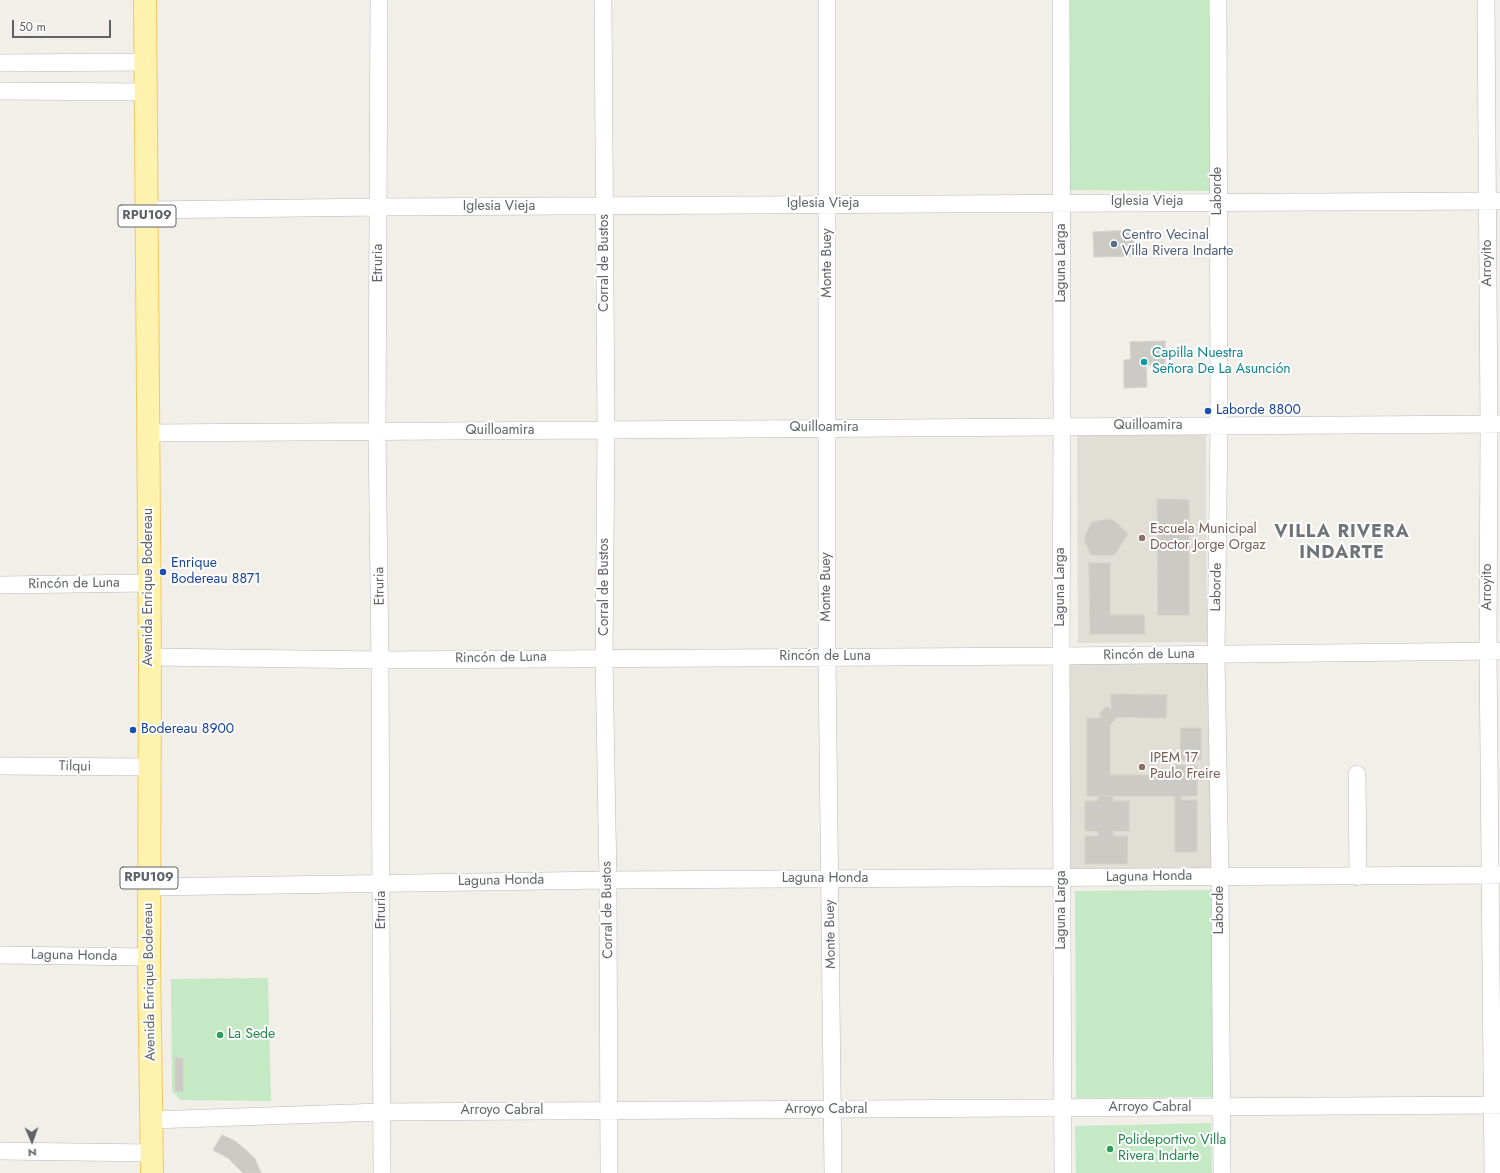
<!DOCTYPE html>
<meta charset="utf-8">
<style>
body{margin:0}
#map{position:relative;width:1500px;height:1173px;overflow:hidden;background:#f1efe8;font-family:Jost,sans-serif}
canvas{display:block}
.north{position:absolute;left:12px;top:1121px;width:40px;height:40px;-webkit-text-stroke:3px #fff;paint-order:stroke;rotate:178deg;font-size:11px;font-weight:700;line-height:16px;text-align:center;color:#5f6368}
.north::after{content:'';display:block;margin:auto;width:14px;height:18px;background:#5f6368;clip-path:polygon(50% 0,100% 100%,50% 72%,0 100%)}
.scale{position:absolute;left:12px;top:20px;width:99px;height:18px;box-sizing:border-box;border:2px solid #5f6368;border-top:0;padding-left:5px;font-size:12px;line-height:14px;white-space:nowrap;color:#5f6368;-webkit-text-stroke:3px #fff;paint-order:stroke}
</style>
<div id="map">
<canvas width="1500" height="1173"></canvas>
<div class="north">N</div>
<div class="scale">50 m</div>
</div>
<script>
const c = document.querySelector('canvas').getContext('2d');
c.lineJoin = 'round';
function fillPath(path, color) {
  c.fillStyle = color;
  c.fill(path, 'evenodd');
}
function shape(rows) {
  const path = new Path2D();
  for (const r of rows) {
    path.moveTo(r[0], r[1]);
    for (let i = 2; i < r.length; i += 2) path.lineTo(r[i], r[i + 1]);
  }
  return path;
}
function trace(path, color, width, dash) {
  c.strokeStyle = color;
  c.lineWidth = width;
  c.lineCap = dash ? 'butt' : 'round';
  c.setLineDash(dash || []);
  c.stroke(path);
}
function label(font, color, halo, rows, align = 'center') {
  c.font = font + ' Jost,sans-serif';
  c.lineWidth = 4;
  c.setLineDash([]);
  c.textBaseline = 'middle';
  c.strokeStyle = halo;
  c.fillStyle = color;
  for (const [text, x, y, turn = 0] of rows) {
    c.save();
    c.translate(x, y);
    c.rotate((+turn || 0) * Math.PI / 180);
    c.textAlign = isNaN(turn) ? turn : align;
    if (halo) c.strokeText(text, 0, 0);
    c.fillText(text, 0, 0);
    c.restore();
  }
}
fillPath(shape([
 [1206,433,1207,642,1078,643,1077,434],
 [1212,658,1220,876,1069,873,1068,661]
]), '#e1ded6');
fillPath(shape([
 [1067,0,1213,0,1213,191,1067,190],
 [1216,890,1217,1097,1076,1098,1075,891],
 [268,978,271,1101,180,1100,172,1091,171,979],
 [1211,1123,1212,1173,1076,1173,1075,1126]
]), '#c5e8c5');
const building = shape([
 [1133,230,1134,256,1094,257,1093,232,1133,230],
 [1165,341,1165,364,1146,365,1147,387,1124,388,1124,360,1131,359,1130,342,1165,341],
 [1157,499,1189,500,1189,615,1158,615,1157,499],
 [1112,519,1128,534,1114,555,1091,555,1084,539,1092,522,1112,519],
 [1089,563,1110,563,1110,615,1144,615,1145,634,1090,634,1089,563],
 [1111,694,1167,695,1166,718,1117,717,1110,725,1110,775,1174,775,1174,765,1197,766,1197,796,1181,796,1181,800,1197,800,1197,852,1175,852,1175,796,1087,796,1087,718,1103,718,1099,714,1107,706,1111,710,1111,694],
 [1181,728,1201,728,1201,760,1180,760,1181,728],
 [1098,796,1113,796,1113,801,1129,801,1129,831,1113,831,1113,836,1128,836,1127,864,1085,864,1085,836,1098,836,1098,831,1085,831,1085,801,1098,801,1098,796],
 [175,1058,183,1058,183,1092,175,1091,175,1058],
 [222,1135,235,1141,247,1151,255,1159,261,1173,243,1173,228,1158,213,1150,222,1135]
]);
fillPath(building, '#cccac5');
trace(building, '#d6d1c6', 1);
const minor = shape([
 [379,0,377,432,380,660,382,1173],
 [603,0,606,430,604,657,608,880,609,1173],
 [827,0,827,657,833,1173],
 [1061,0,1062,427,1061,656,1063,1173],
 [1218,0,1219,425,1216,654,1220,876,1222,1173],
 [1486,0,1489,424,1488,651,1493,1173],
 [0,63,146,62],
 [0,91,146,92],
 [147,210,379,207,1500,201],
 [148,433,1500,424],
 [0,585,148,583],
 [150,657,380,660,1061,656,1500,651],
 [0,766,149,767],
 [1357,774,1358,877],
 [149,887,608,880,1500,875],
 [0,955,149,957],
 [152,1120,381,1112,1500,1105],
 [0,1151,152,1153]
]);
const major = shape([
 [145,0,150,657,149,957,152,1173]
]);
trace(minor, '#b5b8bc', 18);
trace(major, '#f2c960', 24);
trace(minor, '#fff', 17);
trace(major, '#fff2af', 22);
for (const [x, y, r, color] of [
 [1114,244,4,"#5c6f8a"],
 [1144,362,4,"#0f9aa8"],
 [1208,411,4,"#1a4fb4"],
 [1142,538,4,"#8d6e63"],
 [163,572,4,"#1a4fb4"],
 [133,730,4,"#1a4fb4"],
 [1142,767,4,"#8d6e63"],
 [220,1035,4,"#2e9e5b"],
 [1110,1149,4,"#2e9e5b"]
]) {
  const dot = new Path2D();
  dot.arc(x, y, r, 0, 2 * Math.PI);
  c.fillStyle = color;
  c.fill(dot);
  trace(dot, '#fff', 1.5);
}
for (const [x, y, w] of [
 [147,216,58],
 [149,878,58]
]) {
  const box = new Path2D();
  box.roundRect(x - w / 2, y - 11, w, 22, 3);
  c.fillStyle = '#fff';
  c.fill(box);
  trace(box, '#5f6368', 1);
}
label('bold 13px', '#5f6368', null, [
 ["RPU109",147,216],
 ["RPU109",149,878]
]);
label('14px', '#5f6368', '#fff', [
 ["Laborde",1218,191,-90],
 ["Iglesia Vieja",1147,202],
 ["Iglesia Vieja",823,204],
 ["Iglesia Vieja",499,207],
 ["Etruria",379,263,-90],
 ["Corral de Bustos",605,263,-90],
 ["Monte Buey",828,263,-90],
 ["Laguna Larga",1062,263,-90],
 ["Arroyito",1488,263,-90],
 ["Quilloamira",1148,426],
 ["Quilloamira",824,428],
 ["Quilloamira",500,431],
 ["Rincón de Luna",74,584,-1],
 ["Etruria",380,586,-91],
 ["Avenida Enrique Bodereau",149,587,-90],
 ["Corral de Bustos",605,587,-90],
 ["Monte Buey",827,587,-90],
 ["Laguna Larga",1061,587,-90],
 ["Laborde",1217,587,-89],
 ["Arroyito",1488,587,-90],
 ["Rincón de Luna",1149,655,-1],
 ["Rincón de Luna",825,657],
 ["Rincón de Luna",501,658,-1],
 ["Tilqui",75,767,1],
 ["Laguna Honda",1149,877,-1],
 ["Laguna Honda",825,879],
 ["Laguna Honda",501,881,-1],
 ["Etruria",382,910,-90],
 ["Corral de Bustos",608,910,-91],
 ["Laguna Larga",1062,910,-90],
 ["Laborde",1220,910,-90],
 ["Monte Buey",831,934,-91],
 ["Laguna Honda",74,956,1],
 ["Avenida Enrique Bodereau",150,982,-91],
 ["Arroyo Cabral",1150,1108],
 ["Arroyo Cabral",826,1110],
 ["Arroyo Cabral",502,1111]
]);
label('14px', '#4e5e75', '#fff', [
 ["Centro Vecinal",1122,236],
 ["Villa Rivera Indarte",1122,252]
], 'left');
label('14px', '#0d838f', '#fff', [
 ["Capilla Nuestra",1152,354],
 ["Señora De La Asunción",1152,370]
], 'left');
label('14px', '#164399', '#fff', [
 ["Laborde 8800",1216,411],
 ["Enrique",171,564],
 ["Bodereau 8871",171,580],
 ["Bodereau 8900",141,730]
], 'left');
label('14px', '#785e54', '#fff', [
 ["Escuela Municipal",1150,530],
 ["Doctor Jorge Orgaz",1150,546],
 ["IPEM 17",1150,759],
 ["Paulo Freire",1150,775]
], 'left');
label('14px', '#27864d', '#fff', [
 ["La Sede",228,1035],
 ["Polideportivo Villa",1118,1141],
 ["Rivera Indarte",1118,1157]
], 'left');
c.letterSpacing = '1px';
label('bold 18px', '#70757a', '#fff', [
 ["VILLA RIVERA",1342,533],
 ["INDARTE",1342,554]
]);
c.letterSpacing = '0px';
</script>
